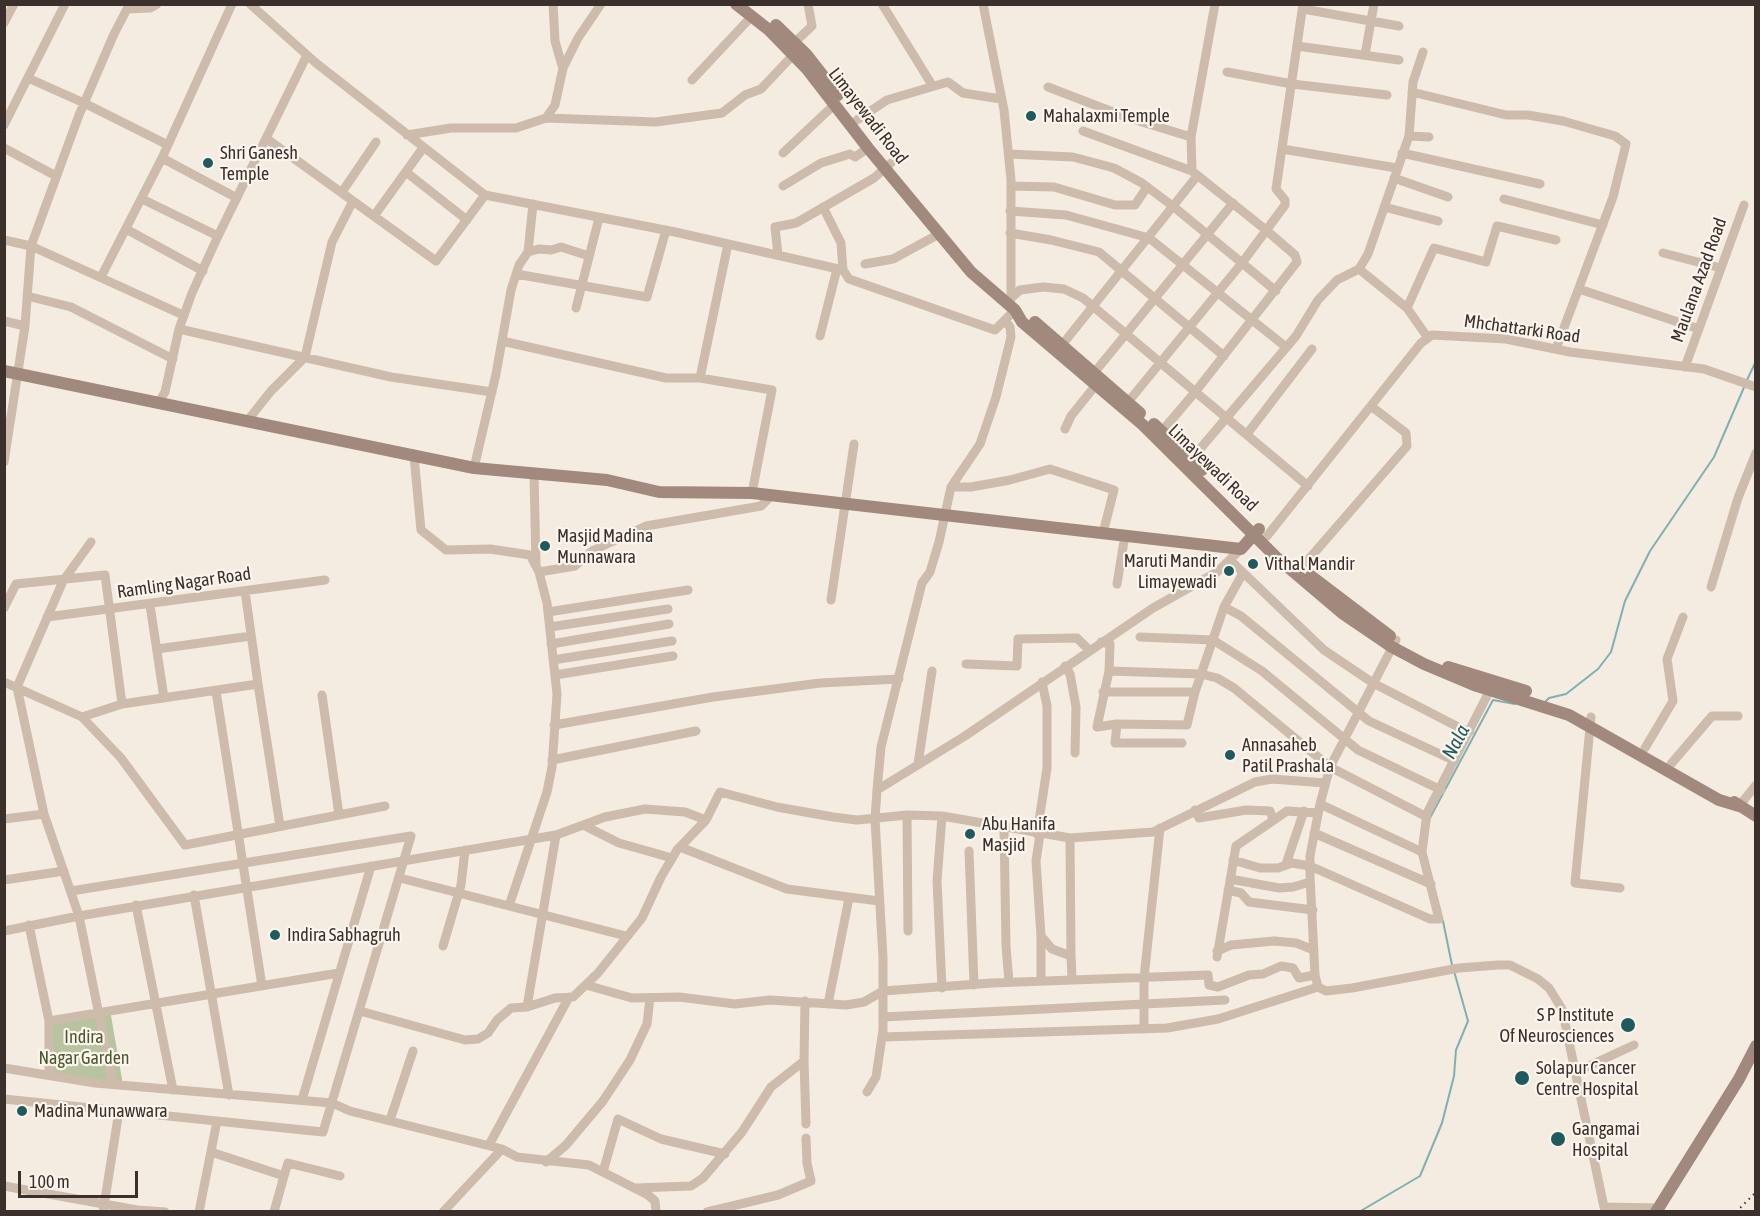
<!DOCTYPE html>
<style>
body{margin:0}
#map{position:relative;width:1760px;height:1216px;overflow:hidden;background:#f4ebe1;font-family:"Asap Condensed",sans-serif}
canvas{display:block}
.frame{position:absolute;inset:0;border:6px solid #3b302b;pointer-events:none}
.scale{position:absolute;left:18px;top:1171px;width:120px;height:27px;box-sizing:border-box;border:3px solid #3b302b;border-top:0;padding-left:8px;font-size:18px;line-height:21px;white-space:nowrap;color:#3b302b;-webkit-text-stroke:4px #fbf5ee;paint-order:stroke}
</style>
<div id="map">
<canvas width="1760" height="1216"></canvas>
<div class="frame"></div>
<div class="scale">100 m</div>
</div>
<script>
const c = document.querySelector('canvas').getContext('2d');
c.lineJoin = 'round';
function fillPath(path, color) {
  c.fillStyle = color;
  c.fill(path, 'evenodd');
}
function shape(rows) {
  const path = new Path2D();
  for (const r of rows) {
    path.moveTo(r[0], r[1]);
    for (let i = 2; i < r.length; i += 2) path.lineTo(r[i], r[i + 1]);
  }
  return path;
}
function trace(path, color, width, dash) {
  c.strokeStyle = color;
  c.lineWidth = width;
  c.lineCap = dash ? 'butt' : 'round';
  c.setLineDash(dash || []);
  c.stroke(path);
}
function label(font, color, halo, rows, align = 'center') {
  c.font = font + ' "Asap Condensed",sans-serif';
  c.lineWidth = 4.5;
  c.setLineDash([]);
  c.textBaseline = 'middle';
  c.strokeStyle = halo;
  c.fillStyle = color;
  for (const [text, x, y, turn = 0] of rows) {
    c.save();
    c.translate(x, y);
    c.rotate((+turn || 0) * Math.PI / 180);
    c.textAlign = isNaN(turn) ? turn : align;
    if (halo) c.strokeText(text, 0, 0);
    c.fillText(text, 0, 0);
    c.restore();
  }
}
fillPath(shape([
 [110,1010,123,1085,49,1074,49,1021]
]), '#b8c4a0');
trace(shape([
 [1747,380,1756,361],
 [1544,703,1549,698,1566,694,1598,669,1611,652,1625,601,1650,551,1714,457,1745,385],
 [1431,816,1493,700,1515,704],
 [1443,921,1452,965],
 [1359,1212,1420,1176,1442,1123,1454,1076,1456,1050,1468,1021,1454,971]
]), '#7fb0b2', 2);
trace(shape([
 [250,4,316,63,485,195,675,232,843,270,849,279,995,330,1015,310],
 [553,4,555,41,563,69],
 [882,4,932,85],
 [983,4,1004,110,1011,180,1011,299],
 [1303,9,1399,26],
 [4,23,14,4],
 [795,42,812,26,808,4],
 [1297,46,1399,60],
 [1365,55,1374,4],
 [1227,72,1292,84,1387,95],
 [28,78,84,103,168,145],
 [692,80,752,16],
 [1048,87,1126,117,1191,137],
 [1412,92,1506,115,1528,115,1563,121,1615,136,1626,144,1613,197,1556,349],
 [546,118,656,122,722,113,745,95,761,89,794,54],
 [857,120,887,100,948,82,963,93,1001,99],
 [4,125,65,4],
 [1083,131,1192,171],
 [407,135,451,128,516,128,546,118,555,105,563,68,578,38,601,4],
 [1409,136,1413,82,1423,52],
 [267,139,353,201],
 [4,148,56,176],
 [1282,149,1397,168],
 [783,153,835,104],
 [1402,153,1540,184],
 [1009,154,1073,157,1114,168,1142,183,1174,207,1276,291],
 [162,158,232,4],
 [406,172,467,220],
 [1394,178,1448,197],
 [783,186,821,163,850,154,855,157,868,148],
 [1011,186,1054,187,1115,205,1135,205,1147,187],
 [342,192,376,142],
 [142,199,218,236],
 [1504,199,1603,225],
 [823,207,841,243,843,270],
 [1384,207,1438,221],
 [1010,211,1066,215,1149,238,1286,347],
 [374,216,423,148],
 [126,229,203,271],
 [1010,233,1051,240,1099,252,1224,356],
 [4,240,31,246,183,315],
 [528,252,533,204],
 [1663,253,1721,268],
 [778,255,775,227,796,223,810,215,874,178,891,163],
 [865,264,893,259,939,234],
 [1359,269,1407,308,1428,338],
 [516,274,647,297,666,230],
 [101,277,162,158,237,198],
 [1579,289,1699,329],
 [27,296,71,307,173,359],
 [1012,297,1020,290,1043,287,1064,289,1083,298,1308,486],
 [576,308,599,218],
 [1407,308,1434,248,1486,262,1497,226,1556,240],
 [4,321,25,326],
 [1005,321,1010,327,1011,337,996,397,980,444,951,487,939,542,930,572,922,583,881,747,877,790,965,736,1153,608,1217,572,1241,549],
 [179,329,192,293,218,236,307,55],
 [820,336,837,269],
 [502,341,666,378,700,378,772,390,752,493],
 [1062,345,1197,176],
 [1685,367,1744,205],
 [1094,373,1233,203],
 [700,378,728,244],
 [159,402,165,392,179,329,391,377,492,392],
 [1128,402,1242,263,1285,205,1285,200,1276,189,1303,4],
 [248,420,271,391,305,357,332,242,353,201,436,261,485,195],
 [1065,429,1071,416,1095,386],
 [1162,431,1196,391,1297,262,1295,255,1266,230,1192,171,1191,137,1215,4],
 [1247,434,1312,349],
 [414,456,421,530,446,550,490,549,530,555,539,572,547,603,557,694,552,767,547,792,509,906],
 [4,462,25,326,31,246,79,115,114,34,127,9,150,8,157,4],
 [1188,463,1296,336,1318,300,1337,280,1359,269,1368,254,1409,136,1429,137],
 [474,468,496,374,511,290,519,265,528,252,539,249,551,250,561,247,589,256],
 [534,475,536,565],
 [951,487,971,487,1010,480,1050,469,1114,490,1103,533],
 [1267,536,1421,343,1432,335,1506,339,1570,352,1704,369,1756,387],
 [1230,560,1324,650,1373,683,1464,730,1470,731],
 [1302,567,1407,446,1406,433,1371,406],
 [539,572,575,566,592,551,646,526,761,506,770,497],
 [1117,584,1125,535],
 [1711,587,1738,498,1756,453],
 [831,600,854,444],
 [150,605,164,698],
 [1224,607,1241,616,1369,721,1455,761],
 [4,608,16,584,105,575,122,704,82,717],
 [548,612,688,590],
 [47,617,325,580],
 [550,627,668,609],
 [1140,637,1213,640,1262,671,1358,750,1441,790],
 [1396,640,1330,767,1320,804,1310,856,1310,876,1315,975,1318,987,1326,991,1352,988,1459,968,1498,965,1510,965,1538,979,1549,988,1562,1009,1604,1207,1658,1208],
 [1101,642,1110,644,1109,671,1097,727,1117,724,1115,743,1182,743],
 [551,644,669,624],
 [157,649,251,636],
 [553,660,672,641],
 [966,664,1017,666,1018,639,1077,638,1089,650],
 [1065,666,1070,674,1076,707,1075,753],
 [1109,671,1201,674,1217,678,1234,688,1330,767,1427,817],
 [555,675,673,656],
 [4,682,82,717,121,758,185,845,385,806],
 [258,684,280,826],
 [216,691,262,986],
 [1103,692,1195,692],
 [322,695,339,815],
 [122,704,258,684,245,591],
 [1591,717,1575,883,1620,888],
 [1117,724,1187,725,1195,692,1224,607,1243,573],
 [554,725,713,697,820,683,899,679],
 [1645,748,1673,701,1667,659,1683,617],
 [552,760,696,731],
 [918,764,932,671],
 [1671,764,1712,716,1738,716],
 [1320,804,1422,852],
 [1739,806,1756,785],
 [1195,810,1199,818,1246,810,1270,811,1273,819],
 [44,814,17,687,63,581,91,542],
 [907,815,908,931],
 [942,816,937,881,942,988],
 [4,819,44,814,79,916,4,931],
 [583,825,619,843,672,858],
 [1004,827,1006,946,1009,982],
 [1314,833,1431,884],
 [1037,834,1047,768,1047,706,1042,682],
 [1040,834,1036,861,1041,936,1052,949,1071,956,1072,978],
 [1070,838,1071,956],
 [680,847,787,889,879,901],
 [969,851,974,985],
 [1233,860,1260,868,1278,868,1292,863,1310,866,1430,919,1439,919,1422,852,1427,813,1490,690],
 [1286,864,1304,811],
 [400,878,626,936],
 [1230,879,1279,888,1293,887,1310,882],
 [4,880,64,871],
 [1228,890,1241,893,1249,902,1313,910],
 [194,895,229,1095],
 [136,905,173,1090],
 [29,925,49,1021,339,973],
 [1041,936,1041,981],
 [443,946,461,885,465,850],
 [1217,951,1231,945,1274,941,1296,943,1314,950],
 [1217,957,1236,846,1287,811,1318,813],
 [586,985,632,998,679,997,735,1004,770,1000,846,1005,864,1002,883,991,992,983,1208,975,1209,985,1218,987,1249,975,1263,974,1281,966,1293,968,1299,978,1315,975],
 [805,1001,804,1061,806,1124],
 [828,1004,849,898],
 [527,1007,556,835],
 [360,1011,465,1040,478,1039,488,1033,497,1020,511,1008,527,1007,555,998,573,997,598,973,642,918,661,877,677,850,706,820,720,792,777,807,833,817,857,820,907,815,942,816,1070,838,1153,832,1255,782,1272,779,1325,783],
 [883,1017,1225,1000],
 [1144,1029,1144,978,1160,828],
 [883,1037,1167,1028,1218,1019,1318,987],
 [4,1068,95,1083,332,1103,350,1111,502,1149],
 [1576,1072,1634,1045],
 [49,1074,49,1021],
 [113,1084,79,916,556,835,605,817,645,809,685,812,706,820],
 [867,1092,876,1077,883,1030,883,958,875,819,877,790],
 [4,1099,323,1132,411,836,71,891],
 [302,1100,371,866],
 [390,1120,413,1051],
 [489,1145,569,997],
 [211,1152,284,1176,288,1163,340,1176],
 [546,1162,566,1145,603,1101,630,1060,647,1024,650,998],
 [603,1172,618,1119,661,1139,725,1154],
 [4,1186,137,1210,165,1212],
 [636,1188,691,1186,703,1178,742,1132,771,1087,804,1061],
 [103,1212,119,1111],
 [199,1212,217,1121],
 [274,1212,284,1176],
 [443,1212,502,1149,517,1157,589,1165,648,1195,655,1201,656,1212],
 [707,1212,778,1195,811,1181,807,1163,806,1138]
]), '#cdbbac', 9);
trace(shape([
 [736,4,769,30,807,69,868,148,971,272,1015,310,1022,322,1143,425,1276,557,1342,613,1392,647,1424,664,1474,685,1569,715,1719,800,1739,806],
 [776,25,806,54,838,95],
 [1035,322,1140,413],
 [4,371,474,468,607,480,659,492,752,493,1241,549,1259,529],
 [1154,424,1202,470],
 [1311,576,1390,636],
 [1448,667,1526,691],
 [1734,802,1756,816],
 [1656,1212,1739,1079,1756,1046]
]), '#a18a7d', 12);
trace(shape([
 [1736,1212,1756,1192]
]), '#3b302b', 2, [1.5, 4.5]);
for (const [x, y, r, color] of [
 [1031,116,6,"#1f5a5e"],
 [208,163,6,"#1f5a5e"],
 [545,546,6,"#1f5a5e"],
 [1253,564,6,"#1f5a5e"],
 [1229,571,6,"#1f5a5e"],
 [1230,755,6,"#1f5a5e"],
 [970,834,6,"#1f5a5e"],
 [275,935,6,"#1f5a5e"],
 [1628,1025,8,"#1f5a5e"],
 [1522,1078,8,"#1f5a5e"],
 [22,1111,6,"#1f5a5e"],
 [1558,1139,8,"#1f5a5e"]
]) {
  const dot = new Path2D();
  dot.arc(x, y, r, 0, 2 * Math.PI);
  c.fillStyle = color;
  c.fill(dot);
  trace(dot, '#fbf5ee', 2);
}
label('18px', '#3b302b', '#fbf5ee', [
 ["Limayewadi Road",868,116,52],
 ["Maulana Azad Road",1699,280,-70],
 ["Mhchattarki Road",1522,329,8],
 ["Limayewadi Road",1213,468,44],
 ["Ramling Nagar Road",184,583,-8]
]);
label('18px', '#3b302b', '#fbf5ee', [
 ["Mahalaxmi Temple",1043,116],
 ["Shri Ganesh",220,153],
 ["Temple",220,174],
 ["Masjid Madina",557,536],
 ["Munnawara",557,557],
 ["Maruti Mandir",1217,561,"right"],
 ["Limayewadi",1217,582,"right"],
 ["Vithal Mandir",1265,564],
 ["Annasaheb",1242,745],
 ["Patil Prashala",1242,766],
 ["Abu Hanifa",982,824],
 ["Masjid",982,845],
 ["Indira Sabhagruh",287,935],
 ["S P Institute",1614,1015,"right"],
 ["Of Neurosciences",1614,1036,"right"],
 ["Solapur Cancer",1536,1068],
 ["Centre Hospital",1536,1089],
 ["Madina Munawwara",34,1111],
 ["Gangamai",1572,1129],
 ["Hospital",1572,1150]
], 'left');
label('18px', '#4a5a2e', '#fbf5ee', [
 ["Indira",84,1037],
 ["Nagar Garden",84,1058]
]);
label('italic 20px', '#1f5a5e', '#fbf5ee', [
 ["Nala",1456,742,-62]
]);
</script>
